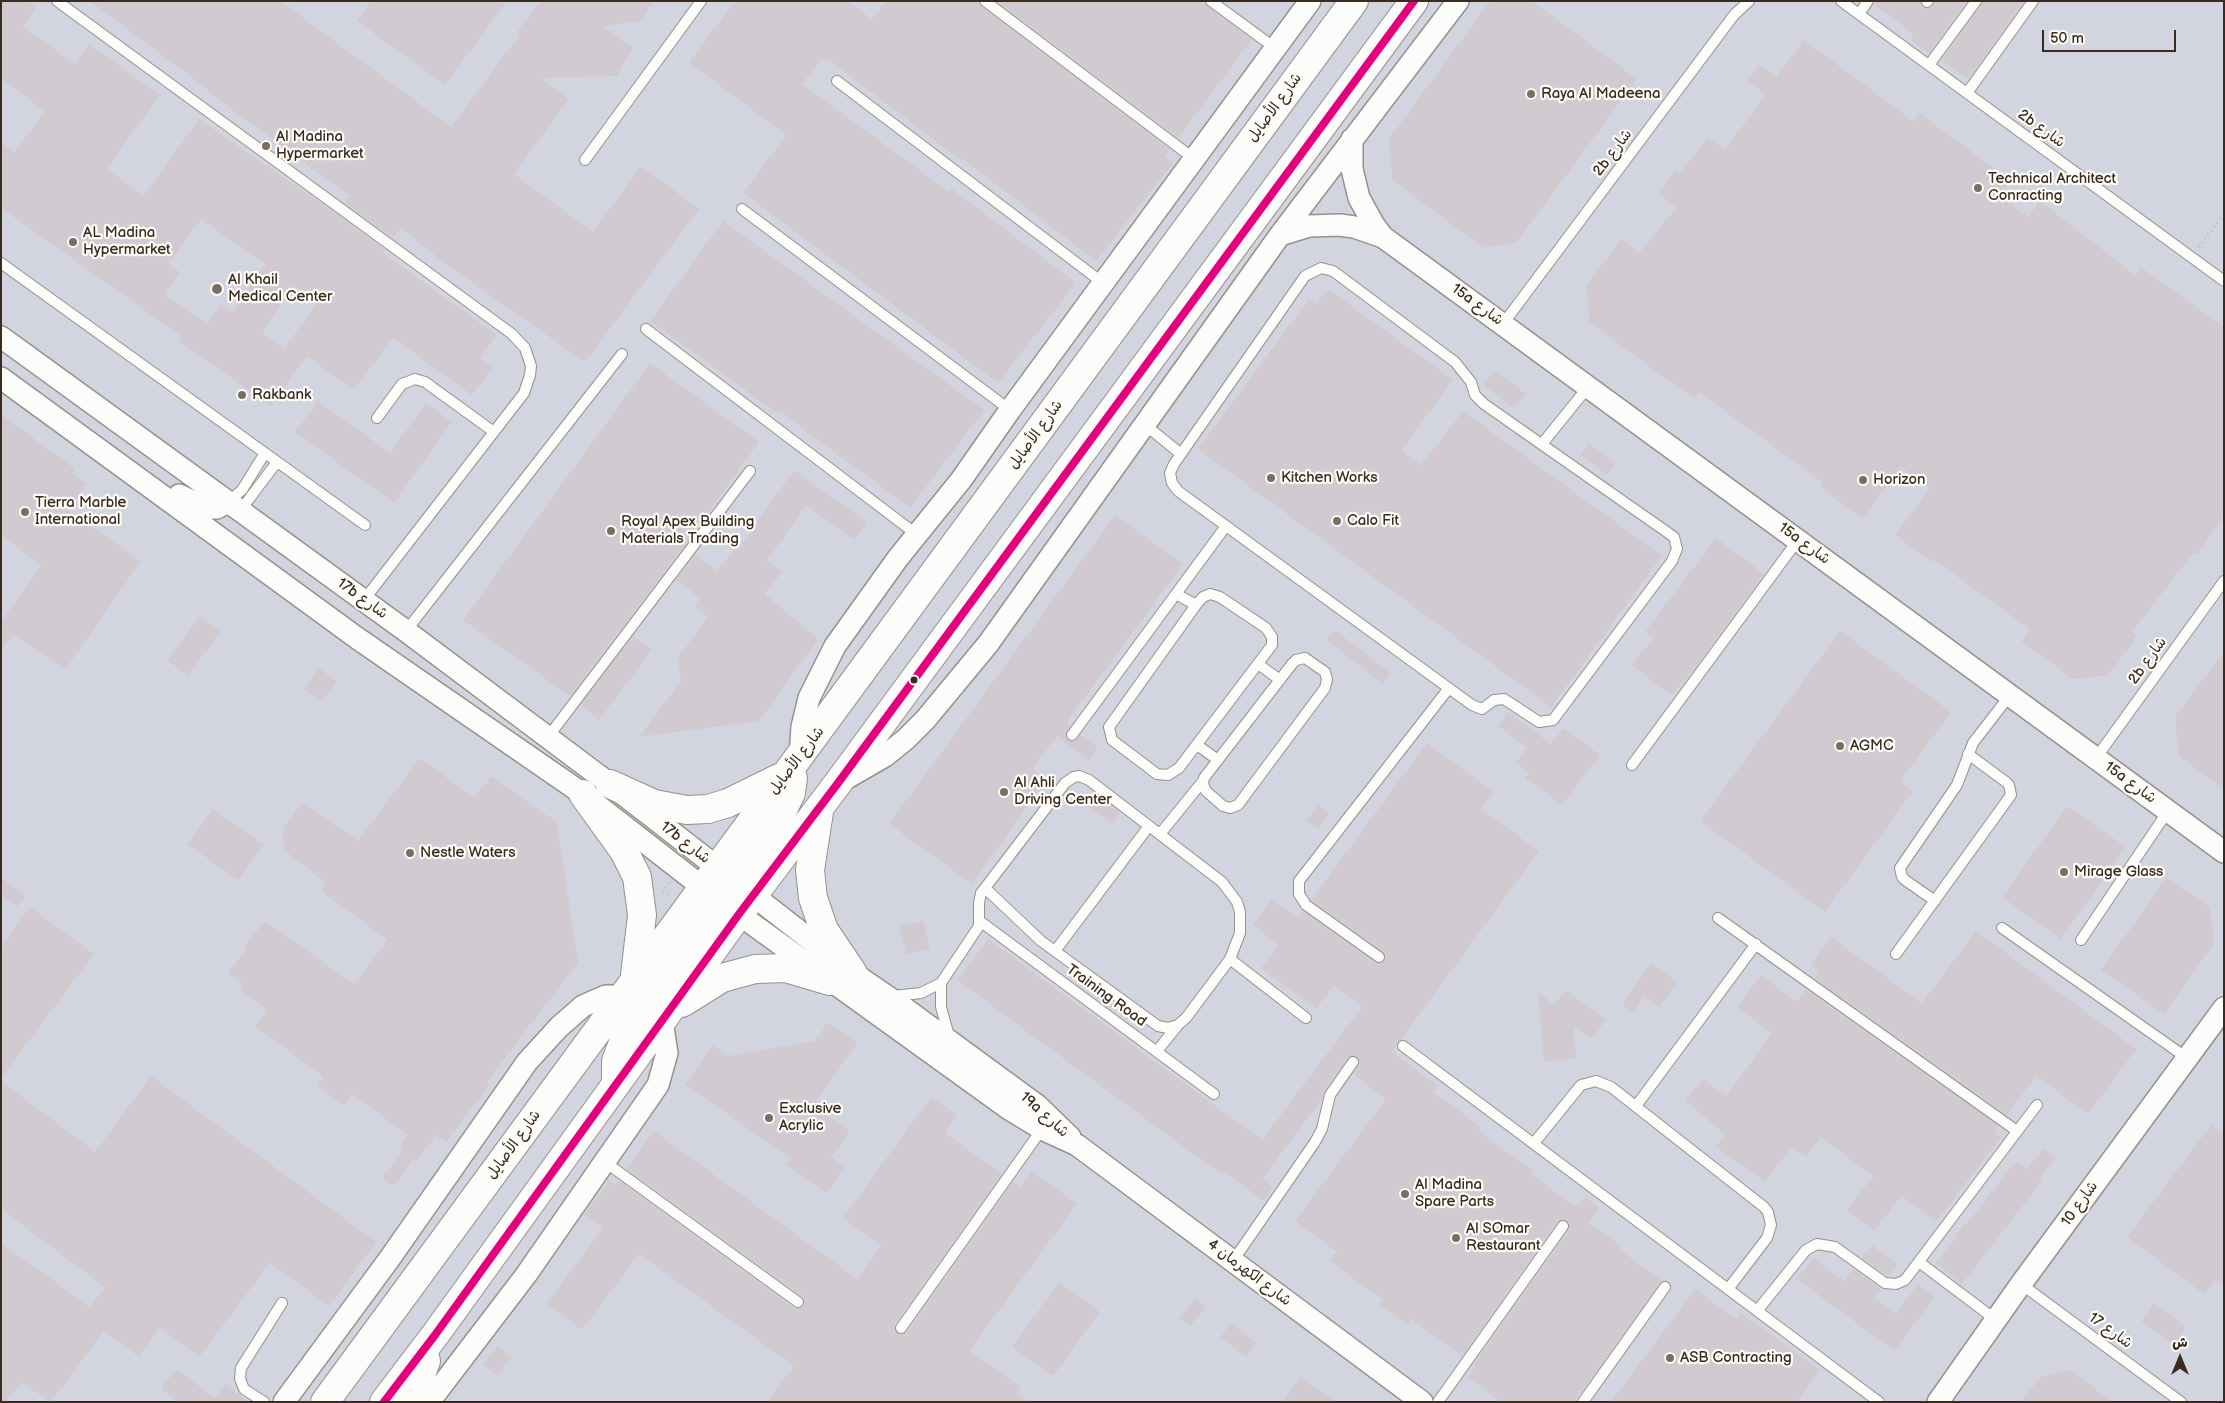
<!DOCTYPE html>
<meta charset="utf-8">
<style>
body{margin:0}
#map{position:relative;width:2225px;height:1403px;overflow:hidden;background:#eeeae0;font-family:"Balsamiq Sans","Playpen Sans Arabic",sans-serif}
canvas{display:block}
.frame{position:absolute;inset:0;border:2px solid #3b2a1e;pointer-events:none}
.north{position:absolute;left:2155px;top:1333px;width:50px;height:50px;-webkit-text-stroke:4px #fdfcf7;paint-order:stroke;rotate:0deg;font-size:14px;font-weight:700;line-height:20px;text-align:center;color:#3b2a1e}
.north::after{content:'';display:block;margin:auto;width:18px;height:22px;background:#3b2a1e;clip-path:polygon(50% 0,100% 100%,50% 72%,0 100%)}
.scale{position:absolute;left:2042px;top:30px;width:134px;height:22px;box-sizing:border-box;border:2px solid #3b2a1e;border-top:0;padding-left:6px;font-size:15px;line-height:18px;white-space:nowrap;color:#3b2a1e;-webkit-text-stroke:4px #fdfcf7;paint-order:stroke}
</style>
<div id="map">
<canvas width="2225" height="1403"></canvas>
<div class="frame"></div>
<div class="north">ش</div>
<div class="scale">50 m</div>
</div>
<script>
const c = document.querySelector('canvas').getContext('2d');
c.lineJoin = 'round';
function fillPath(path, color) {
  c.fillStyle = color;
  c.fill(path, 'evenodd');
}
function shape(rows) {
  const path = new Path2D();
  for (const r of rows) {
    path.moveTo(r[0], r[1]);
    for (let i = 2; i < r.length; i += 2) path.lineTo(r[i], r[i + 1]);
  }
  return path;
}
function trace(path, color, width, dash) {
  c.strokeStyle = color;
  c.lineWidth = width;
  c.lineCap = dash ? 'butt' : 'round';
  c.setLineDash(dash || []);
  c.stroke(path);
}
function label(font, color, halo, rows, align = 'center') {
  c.font = font + ' "Balsamiq Sans","Playpen Sans Arabic",sans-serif';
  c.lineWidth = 4.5;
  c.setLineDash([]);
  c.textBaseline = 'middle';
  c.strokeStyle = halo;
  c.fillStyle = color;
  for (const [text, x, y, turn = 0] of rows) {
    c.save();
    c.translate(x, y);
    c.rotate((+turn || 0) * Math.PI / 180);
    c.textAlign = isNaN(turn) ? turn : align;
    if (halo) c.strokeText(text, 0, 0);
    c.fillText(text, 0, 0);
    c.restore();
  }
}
fillPath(shape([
 [1,1,2224,1,2224,1402,1,1402]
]), '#d2d5df');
fillPath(shape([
 [1,1,29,1,37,7,23,27,75,64,89,44,160,95,106,169,144,195,199,119,337,214,385,250,383,253,497,335,480,358,493,367,472,395,393,338,354,390,307,356,271,406,179,341,181,336,1,208,1,142,15,152,45,111,1,79],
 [201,219,265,264,232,312,221,304,207,323,164,294,180,272,168,264],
 [293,286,317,303,284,349,262,333],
 [90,1,280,1,451,127,520,34,517,32,541,1,654,1,639,22,601,26,633,47,617,76,541,78,569,99,514,174,593,232,641,166,699,209,585,362,447,265,401,228,393,238,345,203,350,196,208,92,209,90],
 [371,1,507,1,445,85,357,21],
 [735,1,847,1,872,19,886,1,978,1,981,6,1170,149,1165,157,1173,163,1096,261,963,159,962,161,829,60,828,62,822,58,802,84,949,192,952,189,1076,283,998,383,743,193,786,135,689,62],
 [997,1,1201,1,1252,39,1178,138],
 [1490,1,1532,1,1637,79,1517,242,1484,248,1392,180,1389,139],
 [1875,1,1920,1,1922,6,1926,9,1932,7,1935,1,1967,1,1929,53,1910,39,1914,34,1874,5],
 [1983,1,2024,1,1968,79,1942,60],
 [1804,40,1913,121,1919,113,2010,180,1998,195,2028,217,2040,201,2135,275,2141,267,2224,327,2224,517,2196,555,2193,553,2132,632,2137,636,2109,675,2073,679,2021,641,2030,629,1934,560,1932,562,1895,535,1930,488,1901,467,1862,519,1820,487,1823,483,1699,392,1694,399,1589,322,1587,285,1621,239,1639,253,1676,208,1658,194,1676,170,1680,173,1708,137,1725,149,1766,95,1747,81,1759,65,1776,77],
 [723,221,984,410,910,508,779,411,777,413,650,321],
 [1328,289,1453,380,1401,451,1421,465,1463,411,1662,556,1551,707,1198,449,1309,299,1316,304],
 [650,363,759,442,684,546,570,696,463,620],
 [1495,370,1526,394,1514,408,1484,385],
 [318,401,390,453,426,403,452,422,394,503,295,432],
 [1,414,75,469,72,473,87,484,67,510,141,561,65,670,14,635,1,650,1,622,41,565,1,535],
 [1589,443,1615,463,1607,475,1580,454],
 [794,470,867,522,854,540,806,505,767,561,782,572,765,594,818,639,759,721,639,737,681,681,678,658,708,616,694,607,700,598,676,580,695,555,717,571,742,540,743,542],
 [1115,515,1183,564,1066,723,1070,726,1065,734,1068,740,1074,741,1081,735,1098,748,1089,761,1057,736,1032,769,1046,780,972,884,889,824],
 [1716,538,1764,574,1695,668,1671,695,1631,665,1654,638,1645,632],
 [200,616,221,631,188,676,167,660],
 [1335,630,1391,674,1383,684,1327,640],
 [1840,631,1951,712,1900,781,1913,791,1825,912,1700,821],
 [633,636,652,650,599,720,581,704],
 [2224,651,2224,789,2179,756,2175,717],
 [319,668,337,682,321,702,304,688],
 [1508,712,1551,744,1563,728,1600,755,1562,805,1525,778,1529,773,1515,763,1527,748,1498,726],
 [1427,743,1494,792,1481,809,1539,851,1392,1052,1438,1086,1433,1092,1481,1127,1478,1131,1533,1171,1531,1174,1576,1207,1585,1197,1599,1208,1588,1222,1622,1247,1620,1250,1662,1281,1574,1402,1501,1402,1468,1377,1476,1366,1473,1365,1569,1230,1569,1224,1567,1220,1557,1222,1462,1356,1411,1319,1407,1325,1379,1305,1383,1300,1329,1261,1337,1252,1295,1221,1386,1099,1353,1074,1360,1063,1356,1056,1347,1058,1324,1091,1322,1099,1262,1179,1273,1187,1263,1200,1224,1172,1222,1175,957,980,988,939,1262,1140,1362,1007,1334,985,1316,1009,1261,968,1279,945,1253,925,1272,899,1298,918,1303,911,1375,963,1384,961,1386,957,1383,951,1311,900],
 [420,758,474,798,492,776,524,800,557,822,578,963,519,1039,487,1083,489,1085,446,1142,436,1135,417,1161,414,1158,394,1186,382,1178,403,1150,399,1148,408,1135,352,1094,344,1105,317,1086,324,1077,255,1026,267,1010,240,990,244,985,228,973,247,947,245,945,265,921,354,984,388,940,321,891,326,883,284,850,283,828,303,802,358,841],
 [1095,794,1120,813,1112,824,1086,805],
 [1318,805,1329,813,1318,829,1306,820],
 [2067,806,2126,847,2061,939,2002,897],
 [213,809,264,845,238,880,187,844],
 [2167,877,2210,907,2214,944,2164,1014,2101,970],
 [1,878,26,895,17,907,1,896],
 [30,907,94,954,1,1078,1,947],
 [923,921,930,948,907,955,899,927],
 [1976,931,2136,1049,2088,1114,2036,1076,2007,1115,1814,978,1819,971,1811,964,1831,937,1922,1003],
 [1651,963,1678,982,1659,1007,1644,996,1633,1012,1622,1004],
 [1761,975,1796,1002,1806,989,1999,1126,1995,1132,2001,1137,1936,1222,1901,1196,1874,1231,1847,1210,1873,1176,1821,1137,1806,1157,1792,1147,1765,1181,1715,1147,1725,1134,1685,1101,1703,1079,1726,1096,1772,1034,1737,1007],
 [1566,990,1606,1020,1592,1039,1573,1025,1576,1058,1544,1062,1538,992,1554,1005],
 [828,1022,858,1042,814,1105,850,1132,831,1157,845,1167,826,1193,786,1164,791,1158,685,1085,712,1045,728,1056,815,1041],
 [151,1076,376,1242,329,1306,270,1263,199,1357,160,1328,139,1357,104,1331,51,1402,21,1382,6,1402,1,1402,1,1243,90,1307,105,1287,1,1209,1,1081,95,1152],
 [931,1097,957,1115,945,1133,1002,1174,895,1324,895,1330,900,1335,907,1332,1013,1182,1020,1188,1032,1171,1077,1204,969,1351,1021,1387,1017,1393,1029,1402,767,1402,794,1366,639,1254,582,1330,546,1304,603,1228,584,1215,609,1181,615,1185,618,1180,794,1308,800,1308,804,1306,802,1296,626,1169,654,1131,857,1279,881,1246,843,1218],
 [2211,1125,2224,1134,2224,1286,2214,1280,2204,1294,2127,1237],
 [2044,1148,2056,1158,2039,1179,2042,1181,1962,1284,1936,1263,1957,1237,1955,1236,1964,1223,1966,1225,2016,1161,2027,1169],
 [1872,1245,1898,1265,1889,1276,1862,1258],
 [1813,1258,1844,1281,1853,1269,1881,1288,1874,1297,1896,1314,1918,1284,1935,1297,1894,1351,1797,1279],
 [1059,1282,1100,1312,1053,1376,1012,1347],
 [1695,1289,1736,1319,1741,1313,1820,1370,1797,1402,1611,1402],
 [1195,1298,1206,1307,1190,1326,1179,1318],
 [2154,1303,2186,1327,2174,1344,2141,1321],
 [1231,1323,1257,1343,1246,1357,1220,1337],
 [498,1346,512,1357,497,1375,483,1364],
 [176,1369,215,1398,226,1384,249,1402,178,1402,161,1389],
 [2070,1370,2113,1402,2021,1402,2041,1376],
 [1300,1377,1337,1402,1283,1402]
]), '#d2cad1');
const lane = shape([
 [57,1,512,334,525,348,531,366,530,375,524,393,364,600],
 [985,1,1193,158],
 [1211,1,1275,48],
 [1841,1,2224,281],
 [1927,2,1928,1],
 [1859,14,1868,1],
 [1929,65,1976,1],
 [837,81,1103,283],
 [1967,93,2033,1],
 [585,160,701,1],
 [742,209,1010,410],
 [1,263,365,525],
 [1321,268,1333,271,1455,362,1471,382,1475,395,1484,404,1674,537,1677,549,1672,561,1553,720,1539,722,1504,699,1494,700,1482,709,1472,705,1178,491,1172,483,1170,473,1174,464,1305,276,1321,268],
 [1503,324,1734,15,1749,1],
 [646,329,916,534],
 [377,418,402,384,415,379,425,382,494,432],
 [1144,424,1181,454],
 [1542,444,1588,387],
 [228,502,242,490,265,453],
 [240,511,277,462],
 [1176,594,1196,605],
 [1210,594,1220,597,1266,628,1272,637,1272,645,1179,768,1168,775,1157,774,1112,740,1109,727,1196,605,1203,597,1210,594],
 [406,631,622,354],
 [1305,658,1325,672,1327,679,1325,688,1238,805,1230,808,1223,806,1206,791,1203,784,1204,778,1292,664,1296,660,1305,658],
 [1258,664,1280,680],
 [1072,735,1226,526],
 [548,737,750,471],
 [1197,745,1218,760],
 [2096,758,2224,581],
 [1632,765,1798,540],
 [1160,834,1203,781],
 [1935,901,1905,880,1902,877,1900,868,1957,785,1973,743,2010,695],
 [1718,918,2017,1131],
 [981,922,1214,1094],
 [2002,928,2187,1058],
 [2081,940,2168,811],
 [1055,951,1149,826],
 [1896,954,2011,795,2009,785,2006,782,1968,754],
 [1379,957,1306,905,1299,894,1299,881,1449,688],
 [1230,959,1306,1018],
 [941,983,941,1007,949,1036],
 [893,996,921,993,941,983,979,926,979,903,981,893,985,888,1065,783,1074,777,1079,776,1089,780,1222,882,1237,902,1240,912,1240,933,1230,959,1186,1018,1178,1025,1168,1028,1158,1026,1041,941,985,888],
 [1403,1046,1879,1402],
 [1157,1051,1178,1025],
 [1636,1106,1756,944],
 [1534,1143,1581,1085,1596,1081,1611,1087,1764,1207,1768,1212,1771,1225,1767,1238,1728,1289],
 [605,1162,798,1302],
 [1233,1261,1315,1142,1322,1129,1330,1095,1353,1062],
 [1919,1262,1996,1320],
 [2021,1284,2181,1402],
 [1757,1311,1806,1250,1817,1244,1835,1247,1885,1283,1896,1284,1905,1280,2037,1105],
 [901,1328,1042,1129],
 [264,1402,244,1389,240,1379,241,1368,282,1303],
 [1438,1402,1563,1226],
 [1583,1402,1665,1287]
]);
const street = shape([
 [1352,139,1352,169,1359,198,1374,225,1383,237],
 [1280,235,1309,226,1340,225,1354,227,1383,237,2224,852],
 [1,337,406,631,610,784,853,973,907,1010,1038,1106,1070,1137],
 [1,378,357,638,583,794,719,900,1009,1109,1042,1129,1077,1145,1422,1402],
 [179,495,207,508,217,508,228,502],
 [800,757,802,727,809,698,835,646,898,558,961,480,1010,410,1310,1],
 [840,782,885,756,906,739,925,720,988,644,1280,235,1458,1],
 [284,1402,390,1258,527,1062,559,1027,583,1006,606,996,623,996],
 [429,1402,526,1275,658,1085,667,1053,662,1021],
 [1938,1402,2021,1284,2224,1008]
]);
const secondary = shape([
 [610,784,654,804,687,810,708,809,728,803,781,777],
 [583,794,624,851,637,877,642,915,635,975],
 [819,812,810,870,813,898,824,930,853,973],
 [737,910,733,894,736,882,779,818,791,793,793,778],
 [682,1003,722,978,755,969,786,968,830,981],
 [616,1079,616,1061,624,1040,714,912,723,887,717,868],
 [325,1402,1354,1],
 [384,1402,435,1335,739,914,838,783,1414,1],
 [411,1402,426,1361]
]);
trace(lane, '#96918a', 12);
trace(street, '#96918a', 24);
trace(secondary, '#96918a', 30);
trace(shape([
 [2199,247,2224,214],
 [669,883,663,891,671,896]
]), '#c0bebb', 3, [1, 4]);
trace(lane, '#fcfcfa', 10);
trace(street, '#fcfcfa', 21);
trace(secondary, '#fcfcfa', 28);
trace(shape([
 [384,1402,435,1335,739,914,838,783,1414,1]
]), '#e5007d', 8);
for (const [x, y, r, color] of [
 [1531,94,5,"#7a6d62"],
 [266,146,5,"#7a6d62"],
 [1978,188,5,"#7a6d62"],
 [73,242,5,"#7a6d62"],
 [217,289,6,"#7a6d62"],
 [242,395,5,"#7a6d62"],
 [1271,478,5,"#7a6d62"],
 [1863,480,5,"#7a6d62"],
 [25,512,5,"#7a6d62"],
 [1337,521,5,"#7a6d62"],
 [611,531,5,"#7a6d62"],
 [914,680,4.5,"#3b2a1e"],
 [1840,746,5,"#7a6d62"],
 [1004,792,5,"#7a6d62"],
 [410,853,5,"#7a6d62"],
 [2064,872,5,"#7a6d62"],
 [769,1118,5,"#7a6d62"],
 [1405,1194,5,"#7a6d62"],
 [1456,1238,5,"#7a6d62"],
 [1670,1358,5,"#7a6d62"]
]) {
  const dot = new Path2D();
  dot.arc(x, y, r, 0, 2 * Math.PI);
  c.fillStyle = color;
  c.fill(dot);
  trace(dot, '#fdfcf7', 2);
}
label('15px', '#3b2a1e', '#fdfcf7', [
 ["Raya Al Madeena",1541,94],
 ["Al Madina",276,137],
 ["Hypermarket",276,154],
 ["Technical Architect",1988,179],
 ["Conracting",1988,196],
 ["AL Madina",83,233],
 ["Hypermarket",83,250],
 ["Al Khail",228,280],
 ["Medical Center",228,297],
 ["Rakbank",252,395],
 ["Kitchen Works",1281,478],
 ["Horizon",1873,480],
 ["Tierra Marble",35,503],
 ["International",35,520],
 ["Calo Fit",1347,521],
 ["Royal Apex Building",621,522],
 ["Materials Trading",621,539],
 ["AGMC",1850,746],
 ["Al Ahli",1014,783],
 ["Driving Center",1014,800],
 ["Nestle Waters",420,853],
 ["Mirage Glass",2074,872],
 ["Exclusive",779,1109],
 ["Acrylic",779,1126],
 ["Al Madina",1415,1185],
 ["Spare Parts",1415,1202],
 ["Al SOmar",1466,1229],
 ["Restaurant",1466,1246],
 ["ASB Contracting",1680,1358]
], 'left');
label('15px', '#3b2a1e', '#fdfcf7', [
 ["شارع الأصايل",1275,108,-54],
 ["2b شارع",2041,129,36],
 ["2b شارع",1613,153,-53],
 ["15a شارع",1477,305,36],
 ["شارع الأصايل",1036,435,-54],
 ["15a شارع",1804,544,36],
 ["17b شارع",362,599,36],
 ["2b شارع",2148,661,-54],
 ["شارع الأصايل",797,761,-53],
 ["15a شارع",2130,783,36],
 ["17b شارع",685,843,38],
 ["Training Road",1106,996,36],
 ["19a شارع",1044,1115,42],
 ["شارع الأصايل",514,1145,-54],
 ["شارع 10",2080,1204,-54],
 ["شارع الكهرمان 4",1249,1273,37],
 ["شارع 17",2110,1331,36]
]);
</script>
